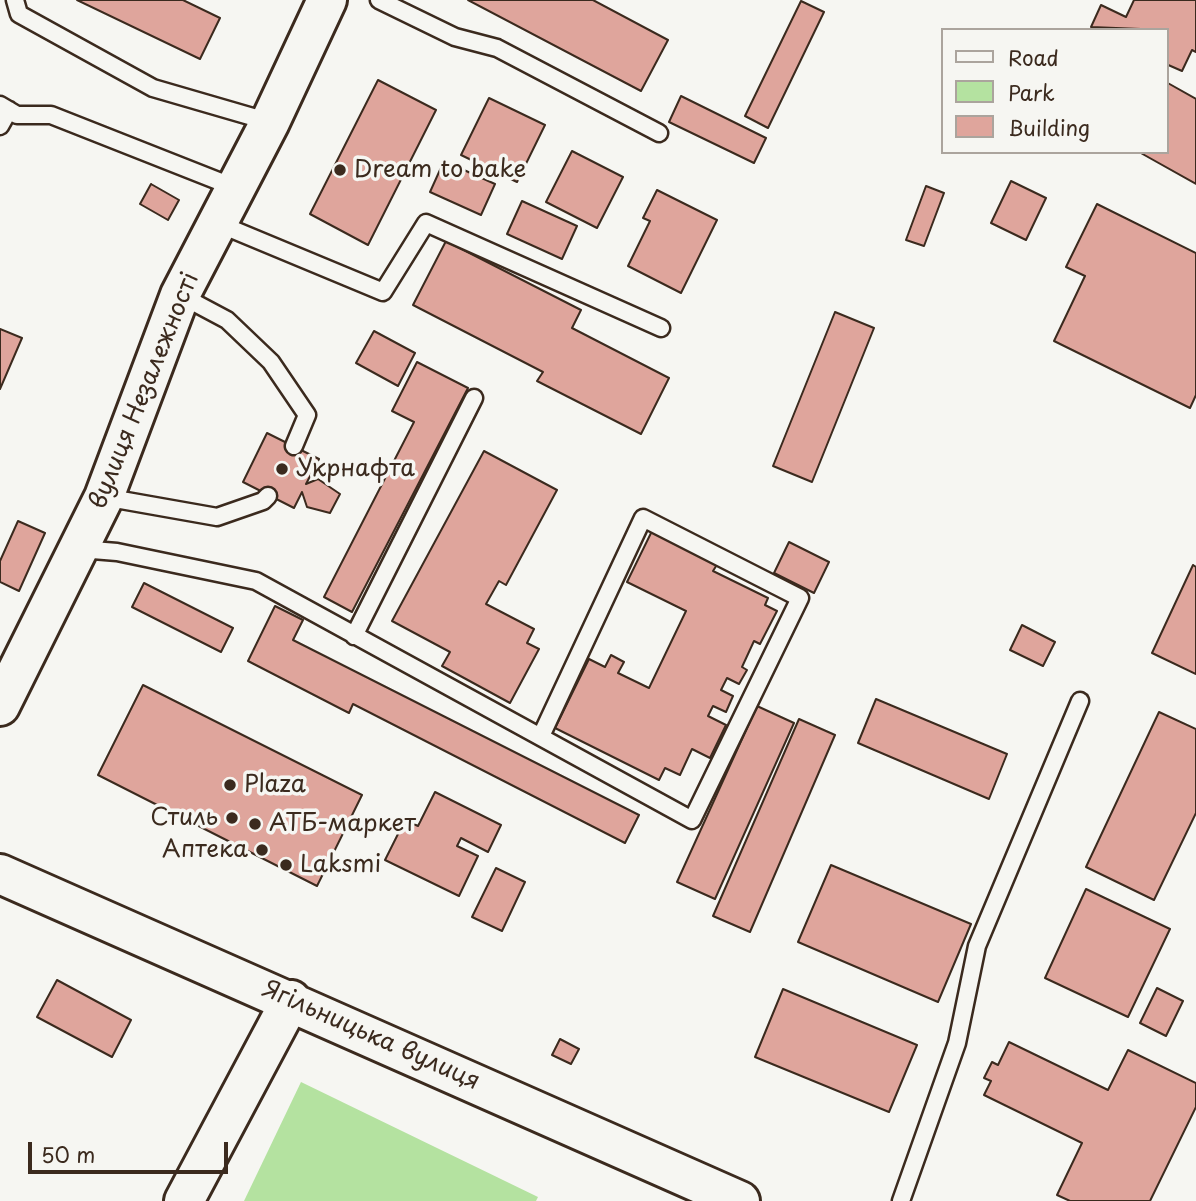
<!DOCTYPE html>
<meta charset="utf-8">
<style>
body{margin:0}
#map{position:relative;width:1196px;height:1201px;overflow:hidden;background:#f6f6f2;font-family:"Playpen Sans",sans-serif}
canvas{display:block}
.legend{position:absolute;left:941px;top:28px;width:228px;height:126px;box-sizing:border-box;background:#f6f6f2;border:2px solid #aba49d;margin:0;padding:9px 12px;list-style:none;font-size:21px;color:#3b2a1e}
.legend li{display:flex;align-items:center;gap:14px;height:35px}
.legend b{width:35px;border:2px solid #aba49d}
.scale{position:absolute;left:28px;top:1142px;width:200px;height:32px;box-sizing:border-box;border:4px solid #3b2a1e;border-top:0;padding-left:9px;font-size:21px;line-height:24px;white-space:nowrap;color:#3b2a1e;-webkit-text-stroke:5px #f6f6f2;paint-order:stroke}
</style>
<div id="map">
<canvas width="1196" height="1201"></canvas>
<ul class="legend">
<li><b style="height:9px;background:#f6f6f2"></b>Road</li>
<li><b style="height:19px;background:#b4e2a0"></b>Park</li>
<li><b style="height:19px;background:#dfa59c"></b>Building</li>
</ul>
<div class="scale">50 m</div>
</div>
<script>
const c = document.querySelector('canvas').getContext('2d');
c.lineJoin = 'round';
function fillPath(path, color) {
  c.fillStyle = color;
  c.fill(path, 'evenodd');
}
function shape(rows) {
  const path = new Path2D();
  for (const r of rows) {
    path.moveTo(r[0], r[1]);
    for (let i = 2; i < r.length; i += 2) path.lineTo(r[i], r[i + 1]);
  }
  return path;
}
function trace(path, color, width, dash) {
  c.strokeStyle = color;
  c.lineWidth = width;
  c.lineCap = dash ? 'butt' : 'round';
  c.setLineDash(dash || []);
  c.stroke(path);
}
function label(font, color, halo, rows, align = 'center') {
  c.font = font + ' "Playpen Sans",sans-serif';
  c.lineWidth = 7;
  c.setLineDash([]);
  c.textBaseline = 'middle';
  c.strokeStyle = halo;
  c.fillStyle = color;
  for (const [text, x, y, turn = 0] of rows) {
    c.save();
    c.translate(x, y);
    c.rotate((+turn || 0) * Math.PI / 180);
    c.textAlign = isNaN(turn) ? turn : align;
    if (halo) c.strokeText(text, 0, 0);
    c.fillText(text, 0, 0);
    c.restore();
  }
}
fillPath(shape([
 [301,1082,538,1197,536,1201,244,1201]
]), '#b4e2a0');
const building = shape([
 [77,0,183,0,220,18,200,59,77,0],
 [468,0,593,0,668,40,641,91,468,0],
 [1134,0,1196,0,1196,52,1192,50,1182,71,1166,64,1166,30,1091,27,1101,5,1126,17,1134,0],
 [801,1,824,12,768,128,745,116,801,1],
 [378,80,436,110,368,245,310,214,378,80],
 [1166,82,1196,99,1196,184,1139,152,1166,152,1166,82],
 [681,96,766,138,754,163,669,122,681,96],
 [489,98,545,125,517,182,461,155,489,98],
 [572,151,623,177,597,228,546,202,572,151],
 [444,161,495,184,481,215,430,192,444,161],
 [1011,181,1046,198,1026,240,991,223,1011,181],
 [151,184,179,200,168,220,140,204,151,184],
 [926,186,944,193,924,246,906,240,926,186],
 [657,190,717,220,681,293,628,266,650,221,643,218,657,190],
 [522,201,577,226,562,259,507,234,522,201],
 [1097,204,1196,253,1196,395,1190,408,1054,341,1085,276,1066,267,1097,204],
 [446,241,581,310,572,328,669,378,641,434,537,381,543,372,413,305,446,241],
 [835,312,874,328,812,482,773,466,835,312],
 [0,329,22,338,0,389,0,329],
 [374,331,415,353,398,386,356,363,374,331],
 [417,362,468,388,352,612,324,597,414,422,392,411,417,362],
 [267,433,319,459,306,484,318,479,340,494,330,513,307,507,302,492,294,508,243,482,267,433],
 [484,451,557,490,506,585,499,581,486,604,534,629,527,643,539,649,510,703,442,666,450,652,392,621,484,451],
 [18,521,45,533,19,591,0,582,0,561,18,521],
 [652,531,718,563,713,571,768,598,765,605,777,611,760,644,754,641,742,667,747,670,739,684,727,678,721,690,733,696,726,712,713,706,708,716,726,725,710,758,692,749,680,775,665,768,659,780,555,728,589,659,605,667,611,655,624,662,618,673,649,688,686,611,627,582,652,531],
 [789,542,829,562,814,593,774,573,789,542],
 [1193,565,1196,567,1196,674,1152,653,1193,565],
 [144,583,233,628,221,652,132,607,144,583],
 [275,606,303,620,293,640,639,815,625,843,353,704,349,713,248,661,275,606],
 [1022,625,1055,642,1043,666,1010,650,1022,625],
 [143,685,362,795,317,886,98,775,143,685],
 [876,699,1007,754,989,799,858,743,876,699],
 [757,706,794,723,715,899,677,882,757,706],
 [1159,712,1196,729,1196,813,1154,900,1086,867,1159,712],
 [799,719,835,735,750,932,713,916,799,719],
 [435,792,501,825,488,852,461,838,457,846,478,856,459,896,385,860,405,820,418,826,435,792],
 [831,865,971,924,938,1002,798,942,831,865],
 [496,868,525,882,502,931,472,917,496,868],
 [1086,889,1170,929,1128,1017,1045,978,1086,889],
 [57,980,131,1020,112,1057,37,1017,57,980],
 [1157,988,1183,1001,1166,1036,1140,1023,1157,988],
 [783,989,917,1045,889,1112,755,1057,783,989],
 [560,1039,579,1049,571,1064,552,1055,560,1039],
 [1009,1042,1108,1090,1128,1050,1196,1083,1196,1107,1150,1201,1070,1201,1057,1195,1082,1143,984,1095,991,1081,984,1078,992,1062,998,1065,1009,1042]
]);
fillPath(building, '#dfa59c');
trace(building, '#3b2a1e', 2);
const lane = shape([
 [15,0,19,14,153,88,270,122],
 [379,0,455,37,497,48,659,133],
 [0,105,17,115,51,115,236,188],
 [0,126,9,110],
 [217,223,383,292,426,223,661,328],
 [180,295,227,320,271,362,307,415,294,446],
 [104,497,217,517,263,501,268,496],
 [80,549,117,552,256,581,692,820,800,598,643,518,541,736],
 [354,636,474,398],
 [901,1201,957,1043,977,946,1080,701]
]);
const secondary = shape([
 [0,706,104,497,180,295,270,122,327,0],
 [0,874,740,1201],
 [184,1201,291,1000]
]);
trace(lane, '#3b2a1e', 21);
trace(secondary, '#3b2a1e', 44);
trace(lane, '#f6f6f2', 16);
trace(secondary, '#f6f6f2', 38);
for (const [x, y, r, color] of [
 [340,170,7,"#3b2a1e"],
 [282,469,7,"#3b2a1e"],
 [230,785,7,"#3b2a1e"],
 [232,818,7,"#3b2a1e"],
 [255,824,7,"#3b2a1e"],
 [262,850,7,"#3b2a1e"],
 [286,865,7,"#3b2a1e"]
]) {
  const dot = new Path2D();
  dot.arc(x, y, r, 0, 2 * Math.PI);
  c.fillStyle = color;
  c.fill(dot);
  trace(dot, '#f6f6f2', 2.5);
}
label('24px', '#3b2a1e', '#f6f6f2', [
 ["Dream to bake",354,170],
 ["Укрнафта",296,469],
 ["Plaza",244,785],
 ["Стиль",218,818,"right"],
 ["АТБ-маркет",269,824],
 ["Аптека",248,850,"right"],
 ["Laksmi",300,865]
], 'left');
label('24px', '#3b2a1e', '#f6f6f2', [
 ["вулиця Незалежності",145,391,-68],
 ["Ягільницька вулиця",371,1036,24]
]);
</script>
